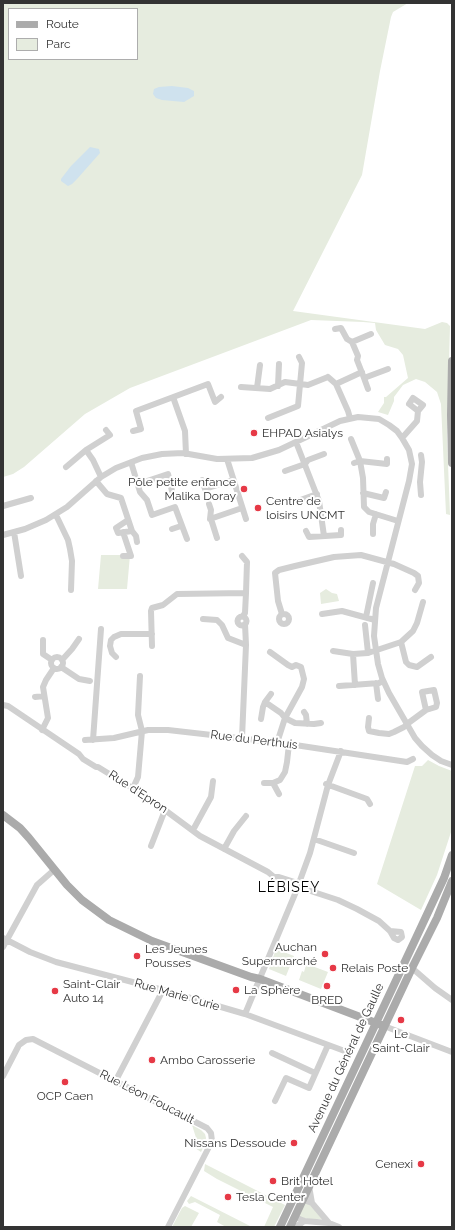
<!DOCTYPE html>
<meta charset="utf-8">
<style>
body{margin:0}
#map{position:relative;width:455px;height:1230px;overflow:hidden;background:#fff;font-family:Raleway,sans-serif}
canvas{display:block}
.frame{position:absolute;inset:0;border:4px solid #333;pointer-events:none}
.legend{position:absolute;left:8px;top:8px;width:130px;height:52px;box-sizing:border-box;background:#fff;border:1px solid #adadad;margin:0;padding:5px 7px;list-style:none;font-size:12px;color:#333}
.legend li{display:flex;align-items:center;gap:8px;height:20px}
.legend b{width:20px;border:1px solid #adadad}
</style>
<div id="map">
<canvas width="455" height="1230"></canvas>
<div class="frame"></div>
<ul class="legend">
<li><b style="height:5px;background:#ababab"></b>Route</li>
<li><b style="height:11px;background:#e6ecdf"></b>Parc</li>
</ul>
</div>
<script>
const c = document.querySelector('canvas').getContext('2d');
c.lineJoin = 'round';
function fillPath(path, color) {
  c.fillStyle = color;
  c.fill(path, 'evenodd');
}
function shape(rows) {
  const path = new Path2D();
  for (const r of rows) {
    if (r.length === 3) {
      path.moveTo(r[0] + r[2], r[1]);
      path.arc(r[0], r[1], r[2], 0, 2 * Math.PI);
      continue;
    }
    path.moveTo(r[0], r[1]);
    for (let i = 2; i < r.length; i += 2) path.lineTo(r[i], r[i + 1]);
  }
  return path;
}
function trace(path, color, width, dash) {
  c.strokeStyle = color;
  c.lineWidth = width;
  c.lineCap = dash ? 'butt' : 'round';
  c.setLineDash(dash || []);
  c.stroke(path);
}
function label(font, color, halo, rows, align = 'center') {
  c.font = font + ' Raleway,sans-serif';
  c.lineWidth = 4;
  c.setLineDash([]);
  c.textBaseline = 'middle';
  c.strokeStyle = halo;
  c.fillStyle = color;
  for (const [text, x, y, turn = 0] of rows) {
    c.save();
    c.translate(x, y);
    c.rotate((+turn || 0) * Math.PI / 180);
    c.textAlign = isNaN(turn) ? turn : align;
    if (halo) c.strokeText(text, 0, 0);
    c.fillText(text, 0, 0);
    c.restore();
  }
}
fillPath(shape([
 [3,3,408,3,393,12,391,17,380,71,362,175,293,311,425,329,442,322,447,323,450,326,447,437,450,515,446,514,441,404,437,392,425,382,416,379,403,385,394,397,394,401,388,415,378,412,384,403,384,397,386,397,408,378,403,355,398,349,385,345,376,330,375,323,363,322,311,320,130,388,85,414,24,467,13,474,3,477],
 [9,9,137,9,137,59,9,59],
 [101,555,130,555,127,589,98,589],
 [326,589,332,593,337,594,339,601,321,604,320,593],
 [428,760,439,766,452,771,452,829,437,875,421,910,377,884,415,766,422,766],
 [276,949,294,956,286,976,269,969],
 [306,965,312,967,312,966,328,972,321,989,299,980,302,971,304,972],
 [192,1125,201,1130,205,1134,206,1138,205,1144,201,1152,195,1148,198,1144],
 [205,1164,285,1205,274,1227,264,1227,273,1207,217,1179,204,1171],
 [191,1196,252,1227,226,1227,217,1222,220,1215,195,1202,189,1204,187,1201],
 [305,1202,310,1205,324,1219,309,1219,298,1217],
 [185,1206,199,1213,191,1227,172,1227,182,1208]
]), '#e6ecdf');
fillPath(shape([
 [172,86,188,88,194,91,194,96,184,102,162,100,156,98,153,94,154,89,159,87],
 [90,147,99,149,100,153,77,179,72,184,68,186,61,181,61,179,71,166]
]), '#cfe2ee');
trace(shape([
 [335,329,341,328,347,339,352,342,358,356,357,360,364,378,388,369],
 [352,342,371,334],
 [328,377,336,384,348,411,350,418],
 [364,378,368,389],
 [336,384,362,372],
 [278,386,279,364],
 [241,387,270,389,285,382,308,385,328,377],
 [257,388,260,365],
 [173,397,185,431,186,454],
 [268,418,298,406,302,363,299,357],
 [133,431,141,429,136,411,208,384,215,402,221,397],
 [402,438,417,421,418,411,409,404,413,398,423,405,418,411],
 [351,439,360,461,363,478,364,507,369,512,398,521],
 [296,442,319,501,324,536],
 [86,450,93,460,101,477],
 [227,459,246,519],
 [131,462,140,492,147,500,152,515,175,507,187,539],
 [354,463,360,461,387,464,387,459],
 [66,467,86,450,110,435,106,430],
 [285,471,305,464,308,460,324,454],
 [202,480,205,489,233,480],
 [96,481,107,494,121,498,132,531,118,533,116,528,128,520],
 [138,484,168,474,172,491],
 [363,493,384,498,386,492],
 [421,495,420,482,422,462,421,455],
 [292,503,317,494],
 [209,504,211,510,210,519,242,508],
 [3,506,31,498],
 [56,515,68,540,70,549,72,561,71,590],
 [211,519,217,538],
 [172,529,181,526],
 [132,531,136,536,137,542],
 [306,531,309,537,341,535,341,530],
 [14,532,21,576],
 [373,534,373,524,376,514],
 [3,535,25,529,46,520,67,507,101,477,116,468,142,458,162,454,183,453,217,459,252,458,279,450,340,421,358,417,379,419,389,425,397,431,402,438,409,450,412,464,409,481,376,608,374,636,378,664,382,678,389,693,415,738,422,746,432,755,441,761,452,765],
 [123,556,131,556,123,532],
 [284,619,5],
 [282,614,278,601,275,573,279,570,295,566,334,557,361,555,394,564,414,573,418,576,419,583,415,590],
 [322,614,342,611,375,620],
 [243,616,245,613,246,593],
 [242,621,4.5],
 [366,617,373,583],
 [203,619,217,620,222,625,228,638,246,645],
 [365,625,368,653],
 [43,640,43,654,52,660],
 [401,642,406,662,409,665,417,667,431,657],
 [152,646,151,611,152,608,163,605,177,594,246,593,247,562,242,556],
 [333,651,353,654,368,653,401,642,413,631,417,623,423,602],
 [270,652,288,665,292,667,296,665,301,667,304,679,302,687,285,718,277,743],
 [353,654,355,685],
 [116,657,112,653,110,646,111,640,114,637,121,634,152,634],
 [57,663,6],
 [62,660,72,649,79,639],
 [61,667,79,679,90,681],
 [376,683,378,699],
 [339,686,379,683,383,681],
 [35,697,44,696],
 [265,702,271,694],
 [3,705,8,706,79,754,83,759,96,767,98,767,150,799,200,836,268,872,274,877,277,880,338,900,357,909,379,921,390,931,394,938,398,940,402,937,401,932,390,931],
 [304,712,306,715,307,724],
 [369,718,368,727,369,731,379,733,389,734,394,732,404,727,407,724,426,710,436,707,437,703,434,690,422,692,426,710],
 [261,719,263,707,265,702,281,713,285,718,295,723,314,724,321,723],
 [42,730,48,718,43,687,46,680,54,668],
 [242,738,246,645,245,624],
 [85,740,114,738,148,730,168,730,282,743,407,762,413,759],
 [93,740,101,629],
 [264,783,273,783,280,780,285,772,287,762,289,744],
 [273,783,279,794],
 [326,784,367,799,370,804],
 [133,788,138,777,142,731,138,715,140,676],
 [193,830,211,797,213,781],
 [314,839,354,853],
 [151,846,165,810],
 [224,849,234,831,246,816],
 [274,877,279,877,301,884],
 [3,938,30,952,56,962,163,990,245,1014,350,1053],
 [3,947,37,885,54,870],
 [412,968,435,988,452,1000],
 [245,1014,295,894,310,853,328,785,341,751],
 [384,1026,452,1052],
 [272,1053,315,1073],
 [3,1076,19,1045,26,1040,33,1039,207,1128,211,1133,212,1141,168,1227],
 [115,1082,163,990],
 [275,1101,286,1078,309,1088,328,1045],
 [309,1186,312,1203],
 [301,1199,312,1203,329,1223],
 [295,1217,304,1221,329,1223,339,1227],
 [296,1227,304,1221]
]), '#d0d0d0', 6);
trace(shape([
 [452,361,451,415,452,463],
 [3,815,20,828,29,838,67,885,82,900,109,920,152,941,251,977,260,979,384,1026],
 [280,1227,416,938,444,878,452,855],
 [290,1227,412,968,437,918,452,881]
]), '#ababab', 8);
for (const [x, y, r, color] of [
 [254,433,4,"#e63946"],
 [244,489,4,"#e63946"],
 [258,508,4,"#e63946"],
 [325,954,4,"#e63946"],
 [137,956,4,"#e63946"],
 [333,968,4,"#e63946"],
 [327,986,4,"#e63946"],
 [236,990,4,"#e63946"],
 [55,991,4,"#e63946"],
 [401,1020,4,"#e63946"],
 [152,1060,4,"#e63946"],
 [65,1082,4,"#e63946"],
 [294,1143,4,"#e63946"],
 [421,1164,4,"#e63946"],
 [273,1181,4,"#e63946"],
 [228,1197,4,"#e63946"]
]) {
  const dot = new Path2D();
  dot.arc(x, y, r, 0, 2 * Math.PI);
  c.fillStyle = color;
  c.fill(dot);
  trace(dot, '#fff', 1.5);
}
label('12px', '#333', '#fff', [
 ["EHPAD Asialys",262,433],
 ["Pôle petite enfance",236,482,"right"],
 ["Malika Doray",236,496,"right"],
 ["Centre de",266,501],
 ["loisirs UNCMT",266,515],
 ["Auchan",317,947,"right"],
 ["Supermarché",317,961,"right"],
 ["Les Jeunes",145,949],
 ["Pousses",145,963],
 ["Relais Poste",341,968],
 ["Saint-Clair",63,984],
 ["Auto 14",63,998],
 ["La Sphère",244,990],
 ["BRED",327,1000,"center"],
 ["Le",401,1034,"center"],
 ["Saint-Clair",401,1048,"center"],
 ["Ambo Carosserie",160,1060],
 ["OCP Caen",65,1096,"center"],
 ["Nissans Dessoude",286,1143,"right"],
 ["Cenexi",413,1164,"right"],
 ["Brit Hotel",281,1181],
 ["Tesla Center",236,1197]
], 'left');
label('12px', '#333', '#fff', [
 ["Rue du Perthuis",254,740,7],
 ["Rue d'Epron",138,792,33],
 ["Rue Marie Curie",177,995,16],
 ["Avenue du Général de Gaulle",346,1058,-65],
 ["Rue Léon Foucault",147,1097,27]
]);
c.letterSpacing = '1px';
label('14px', '#000', '#fff', [
 ["LÉBISEY",289,888]
]);
c.letterSpacing = '0px';
</script>
